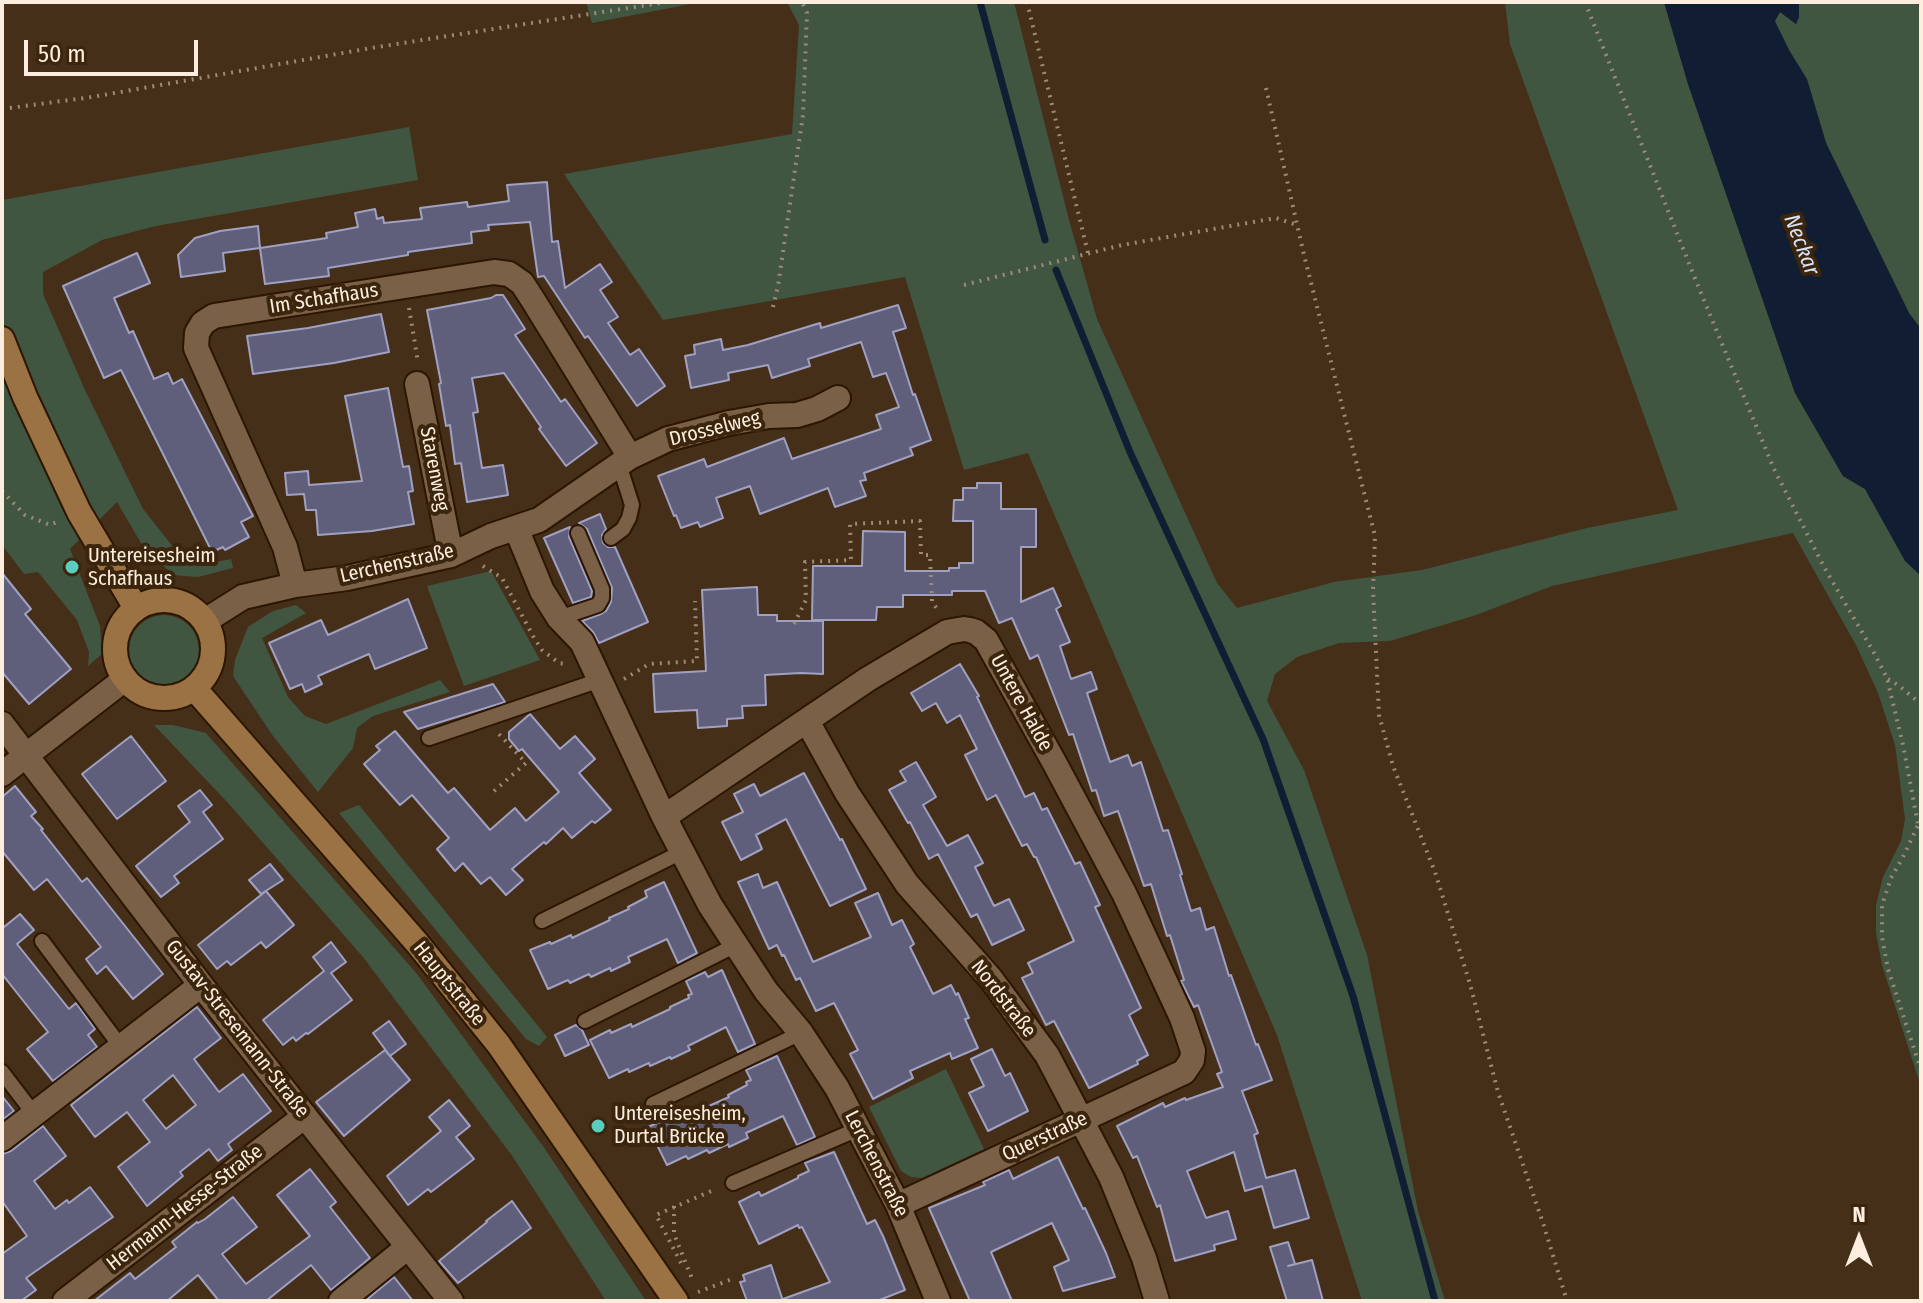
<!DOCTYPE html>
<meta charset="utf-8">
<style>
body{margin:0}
#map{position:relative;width:1923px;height:1303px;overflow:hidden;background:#462f18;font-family:"Fira Sans Condensed",sans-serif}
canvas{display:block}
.frame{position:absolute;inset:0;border:4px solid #fdeddf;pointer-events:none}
.north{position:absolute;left:1819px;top:1199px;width:80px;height:80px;-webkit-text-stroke:6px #3b250d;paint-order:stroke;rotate:0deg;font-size:22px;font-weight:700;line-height:32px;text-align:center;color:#fdeddf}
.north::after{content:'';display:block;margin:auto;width:28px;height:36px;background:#fdeddf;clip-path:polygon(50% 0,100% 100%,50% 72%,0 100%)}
.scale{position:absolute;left:24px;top:40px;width:174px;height:36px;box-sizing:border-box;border:4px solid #fdeddf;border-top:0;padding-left:10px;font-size:24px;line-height:28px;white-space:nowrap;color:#fdeddf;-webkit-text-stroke:6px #3b250d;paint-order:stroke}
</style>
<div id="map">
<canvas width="1923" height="1303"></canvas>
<div class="frame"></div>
<div class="north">N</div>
<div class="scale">50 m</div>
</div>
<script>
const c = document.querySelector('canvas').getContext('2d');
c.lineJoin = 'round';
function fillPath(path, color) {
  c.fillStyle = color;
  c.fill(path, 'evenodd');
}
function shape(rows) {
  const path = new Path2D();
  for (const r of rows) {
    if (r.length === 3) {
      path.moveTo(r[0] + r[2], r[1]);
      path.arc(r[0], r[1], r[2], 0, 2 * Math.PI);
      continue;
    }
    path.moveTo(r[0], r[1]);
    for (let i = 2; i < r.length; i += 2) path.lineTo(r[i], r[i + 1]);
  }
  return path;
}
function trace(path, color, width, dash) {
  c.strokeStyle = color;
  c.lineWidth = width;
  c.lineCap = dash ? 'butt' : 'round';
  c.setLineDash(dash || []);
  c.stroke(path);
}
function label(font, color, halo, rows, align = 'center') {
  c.font = font + ' "Fira Sans Condensed",sans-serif';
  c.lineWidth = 8;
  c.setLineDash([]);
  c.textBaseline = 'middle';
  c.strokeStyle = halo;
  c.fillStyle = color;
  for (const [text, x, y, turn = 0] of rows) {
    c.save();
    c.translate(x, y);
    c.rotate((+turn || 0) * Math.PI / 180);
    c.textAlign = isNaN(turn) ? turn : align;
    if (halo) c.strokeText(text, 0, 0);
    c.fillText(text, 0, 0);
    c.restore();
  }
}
fillPath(shape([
 [586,2,701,2,592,23],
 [787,2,1014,2,1069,220,1097,319,1217,583,1237,608,1334,582,1422,570,1587,528,1678,510,1510,44,1505,2,1664,2,1688,84,1795,393,1843,476,1865,489,1905,560,1921,576,1921,1087,1882,965,1876,933,1876,905,1883,877,1901,841,1905,819,1895,745,1878,693,1857,647,1793,533,1552,586,1476,615,1390,641,1339,643,1297,657,1275,674,1267,701,1304,770,1367,955,1418,1211,1445,1301,1362,1301,1277,1035,1028,453,964,470,905,277,663,320,564,174,792,134,799,25],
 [1799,2,1917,2,1921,13,1921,329,1909,313,1826,143,1807,80,1789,50,1774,21,1780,12,1796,24,1799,17],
 [409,127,418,180,156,226,102,240,43,272,43,294,85,390,143,509,181,557,201,565,231,559,233,568,198,577,173,575,141,543,117,502,70,549,100,626,102,654,88,666,89,652,77,620,38,572,24,574,2,545,2,200],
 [491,571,540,660,464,686,427,586],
 [296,605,306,613,262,638,288,697,305,716,326,724,440,680,450,692,373,716,357,728,353,748,318,792,273,736,233,676,235,660,248,627,273,611],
 [164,650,35],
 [154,725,173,725,206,733,417,974,545,1149,646,1301,606,1301,513,1157,363,957,229,804],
 [359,805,547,1037,539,1046,526,1039,339,813],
 [946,1069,984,1149,922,1178,911,1177,901,1171,869,1107]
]), '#405641');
fillPath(shape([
 [1664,2,1799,2,1799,17,1796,24,1780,12,1775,21,1789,50,1807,79,1826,143,1909,313,1921,329,1921,576,1905,561,1865,489,1843,476,1795,393,1688,84]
]), '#111d32');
trace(shape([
 [980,2,1045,240],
 [1056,270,1130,452,1263,739,1353,996,1435,1301]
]), '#111d32', 7);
const building = shape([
 [547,182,552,242,558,241,565,288,600,264,612,282,600,290,618,317,608,323,630,355,639,349,665,386,637,406,588,336,585,338,544,276,538,277,530,222,488,225,489,230,471,232,472,243,408,252,408,255,328,268,329,276,265,284,260,248,327,238,326,233,358,227,355,213,375,209,377,219,383,217,384,223,422,219,420,208,467,202,468,207,509,201,507,185,547,182],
 [258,226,260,248,223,253,225,271,181,277,178,255,195,238,220,231,258,226],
 [137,253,150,283,114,298,129,333,133,331,154,379,168,373,173,384,182,379,253,516,241,522,249,537,225,550,223,547,212,552,121,370,104,378,63,286,137,253],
 [496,295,503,295,525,329,515,335,561,402,565,399,597,443,566,466,539,429,541,427,504,373,472,378,478,412,473,413,482,468,503,465,508,495,467,502,461,463,455,464,450,425,446,426,439,384,441,383,427,310,491,298,496,295],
 [898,305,906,328,893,332,913,395,915,394,931,440,910,448,913,455,864,473,866,480,860,481,866,496,835,507,828,488,760,514,750,486,716,498,723,518,700,527,698,522,681,528,676,515,674,516,658,476,704,459,707,467,784,438,792,459,881,429,876,415,899,407,886,373,873,377,861,342,808,359,810,366,772,378,768,365,728,373,729,380,691,388,685,356,695,354,694,345,721,339,723,350,748,345,820,323,821,328,898,305],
 [381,314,389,352,334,363,253,374,247,336,308,328,381,314],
 [388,388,403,467,409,466,413,491,408,492,414,524,372,531,318,535,316,510,306,510,304,494,287,495,285,473,308,471,309,485,362,481,345,396,388,388],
 [977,483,1001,483,1001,509,1036,509,1036,547,1021,547,1021,602,1053,588,1061,606,1056,609,1070,642,1060,646,1071,679,1091,672,1097,689,1087,693,1110,762,1128,755,1132,766,1141,762,1163,831,1168,830,1182,874,1180,875,1191,911,1200,908,1206,930,1214,927,1229,976,1231,975,1256,1045,1258,1044,1272,1080,1242,1091,1258,1133,1254,1135,1266,1178,1295,1170,1309,1218,1274,1228,1262,1186,1245,1191,1234,1152,1187,1171,1206,1218,1228,1211,1236,1239,1214,1245,1215,1250,1175,1261,1160,1205,1157,1207,1137,1156,1133,1158,1117,1126,1163,1103,1165,1107,1185,1098,1186,1100,1223,1087,1217,1074,1222,1072,1198,1005,1194,1007,1181,981,1184,980,1170,935,1167,936,1151,884,1144,886,1118,811,1104,816,1096,790,1092,791,1073,734,1069,735,1038,655,1030,659,1012,618,999,623,985,591,952,591,952,595,903,595,903,607,877,607,876,620,812,620,813,566,862,566,863,531,905,532,905,571,949,571,949,568,959,568,959,563,973,563,973,521,953,521,954,500,963,500,963,488,977,488,977,483],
 [600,514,606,529,602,535,603,543,608,547,615,547,648,622,599,643,593,632,582,621,601,614,606,611,611,602,612,588,587,529,579,523,600,514],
 [570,527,569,537,592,591,591,597,573,603,544,538,570,527],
 [2,573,31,609,25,614,71,669,29,704,2,672,2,573],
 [757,587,758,615,777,615,777,621,823,621,823,674,801,673,765,675,766,705,742,706,743,718,727,719,727,726,698,728,697,710,655,712,653,674,706,671,702,590,757,587],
 [408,599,427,648,375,669,369,654,318,676,322,684,305,692,302,684,290,689,269,643,321,620,328,635,408,599],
 [960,664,979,696,977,697,1025,797,1034,793,1042,810,1047,808,1075,864,1080,862,1100,905,1095,907,1141,1008,1129,1015,1148,1055,1137,1061,1138,1064,1089,1088,1054,1021,1046,1025,1022,978,1033,973,1028,963,1074,941,1036,857,1034,857,1027,844,1022,846,996,795,987,800,965,755,977,749,960,715,947,723,936,703,922,711,911,693,960,664],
 [493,684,505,702,418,729,404,712,493,684],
 [530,714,560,749,575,736,595,759,579,773,611,810,595,823,592,821,572,838,563,828,546,844,544,842,512,869,523,880,506,895,490,877,481,884,463,863,455,871,437,849,449,838,412,795,400,805,364,764,380,750,376,746,395,731,448,793,454,788,490,830,515,808,526,821,559,792,522,749,519,751,509,739,509,732,530,714],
 [131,736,166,781,117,819,82,774,131,736],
 [916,762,936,797,923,805,947,846,968,835,983,863,975,867,994,906,1009,899,1024,930,992,945,977,914,971,917,938,854,929,859,910,822,908,823,889,790,906,781,900,771,916,762],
 [804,773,840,840,842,839,866,889,830,906,786,819,756,835,762,849,741,860,722,822,743,812,734,794,754,784,760,796,804,773],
 [15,786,36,812,31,816,43,829,41,830,82,882,87,878,163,974,133,999,106,966,97,974,86,959,101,947,47,879,34,890,2,851,2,797,15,786],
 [200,790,212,805,203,812,223,839,174,876,179,883,161,897,136,866,190,822,178,806,200,790],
 [270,864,283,880,261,894,249,880,270,864],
 [758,874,763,888,777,882,813,962,871,937,855,903,878,893,892,925,902,920,914,944,910,947,933,994,951,985,956,995,958,993,969,1018,965,1019,978,1048,952,1059,950,1053,910,1071,913,1078,873,1099,850,1054,858,1050,834,1003,816,1011,800,978,796,980,784,955,782,956,777,945,769,949,738,882,758,874],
 [664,882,697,953,678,963,667,939,628,957,630,962,611,971,610,968,591,977,589,974,570,983,568,980,548,989,530,950,550,942,551,944,571,935,572,938,610,920,609,918,629,909,628,907,647,897,645,891,664,882],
 [266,891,294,925,266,948,261,942,231,965,227,961,217,969,198,945,266,891],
 [20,914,34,930,17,944,69,1009,76,1003,95,1029,88,1035,97,1047,53,1081,27,1049,48,1032,2,974,2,925,4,927,20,914],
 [331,942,346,962,331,973,352,1000,308,1034,306,1033,296,1041,293,1037,283,1045,263,1020,324,971,313,957,331,942],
 [722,970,755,1044,738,1052,726,1027,688,1046,690,1050,671,1059,670,1057,650,1066,649,1063,629,1072,628,1069,609,1078,590,1040,610,1030,611,1033,631,1024,632,1027,670,1009,670,1007,689,998,688,995,692,994,686,981,705,972,708,977,722,970],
 [197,1007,221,1038,194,1059,219,1092,243,1074,271,1111,228,1144,232,1150,218,1161,209,1149,180,1172,183,1176,147,1206,118,1167,150,1142,127,1112,95,1137,71,1105,197,1007],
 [173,1075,196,1105,166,1129,143,1100,173,1075],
 [389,1021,406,1044,390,1056,373,1033,389,1021],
 [576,1025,582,1030,589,1045,565,1056,555,1035,576,1025],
 [992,1049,1005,1076,1010,1073,1028,1111,988,1131,969,1093,984,1086,971,1059,992,1049],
 [385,1050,410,1080,344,1136,316,1102,385,1050],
 [777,1056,815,1137,797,1145,783,1116,746,1133,748,1138,729,1147,728,1144,709,1153,707,1150,688,1159,686,1156,667,1165,648,1127,668,1118,669,1121,689,1111,691,1114,729,1097,728,1095,747,1085,746,1082,751,1080,746,1070,777,1056],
 [2,1096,14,1111,2,1120,2,1096],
 [449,1100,470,1126,456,1137,474,1159,431,1192,428,1189,408,1205,387,1176,441,1131,429,1117,449,1100],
 [43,1126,66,1156,34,1181,55,1209,67,1200,69,1203,90,1187,113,1217,26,1278,36,1290,21,1301,2,1301,2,1254,27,1236,2,1201,2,1154,11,1151,43,1126],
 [834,1152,867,1224,875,1220,883,1236,905,1290,877,1301,747,1301,740,1282,745,1281,743,1275,771,1265,783,1301,783,1299,830,1282,802,1227,799,1228,798,1225,759,1244,739,1202,759,1192,761,1196,798,1178,798,1176,809,1171,805,1163,834,1152],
 [1058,1157,1083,1209,1085,1208,1106,1253,1115,1277,1063,1291,1054,1267,1069,1260,1052,1223,991,1252,1012,1301,970,1301,929,1208,985,1185,983,1182,1009,1170,1013,1179,1058,1157],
 [310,1169,336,1202,330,1207,370,1258,331,1290,311,1265,266,1301,219,1301,198,1275,167,1301,94,1301,130,1273,135,1279,176,1247,172,1242,197,1222,198,1223,205,1219,233,1197,257,1227,222,1254,246,1284,310,1236,277,1195,310,1169],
 [512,1201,531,1228,458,1283,439,1261,487,1222,486,1221,512,1201],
 [1288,1242,1295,1264,1288,1266,1312,1260,1323,1301,1287,1301,1270,1247,1288,1242],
 [394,1277,413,1301,365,1301,394,1277]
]);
fillPath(building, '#5f5f7b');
trace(building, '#a0a0c2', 2);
const lane = shape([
 [611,538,623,529,629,518,632,505,619,464],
 [559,618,598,605,602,598,602,589,578,533],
 [429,738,600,680],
 [542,921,682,852],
 [42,941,121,1047],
 [585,1021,736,945],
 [2,1072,34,1114],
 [653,1104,801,1033],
 [733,1183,858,1129]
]);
const street = shape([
 [417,384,451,555],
 [516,528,542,591,559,618,582,642,664,817,710,905,766,991,801,1033,837,1088,898,1205,938,1301],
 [295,585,285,547,196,348,197,333,203,323,214,316,494,272,509,274,522,283,533,300,630,457],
 [205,621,243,597,295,585,347,578,451,555,491,536,539,520,630,457,668,439,729,423,769,416,797,415,817,409,838,398],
 [807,721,847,793,907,884,991,979,1047,1055,1111,1177,1144,1258,1157,1301],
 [2,724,201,985,451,1301],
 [2,774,125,679],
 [664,817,868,679,947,632,964,629,970,630,976,632,986,640,1054,762,1124,893,1182,1018,1193,1051,1192,1060,1184,1072,898,1205],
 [2,1139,201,985],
 [65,1301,305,1116],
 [341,1301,408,1247]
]);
const secondary = shape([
 [2,339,25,397,79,512,136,608],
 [164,649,49],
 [194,688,417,943,499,1045,676,1301]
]);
trace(lane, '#2c1601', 18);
trace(street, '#2c1601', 28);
trace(secondary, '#2c1601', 28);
trace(shape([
 [1027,2,1088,253],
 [1585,2,1696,281,1774,469,1824,567,1873,651,1887,678,1903,745,1918,824],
 [1266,88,1304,255,1375,536,1373,590,1379,715,1393,766,1435,872,1470,984,1498,1092,1543,1223,1567,1301],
 [2,109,92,97,377,47,667,2],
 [964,285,1122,245,1276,218,1297,225],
 [773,307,778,286,803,115,807,13,802,2],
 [409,308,418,362],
 [2,491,25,515,50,525,59,521],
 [483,566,502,578,533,636,542,650,559,663,568,664],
 [794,624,806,600,805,562,851,560,850,524,920,521,921,555,930,555,932,602,938,610],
 [624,679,649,664,697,661,695,601],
 [1888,679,1898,685,1921,704],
 [494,791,526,763,498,733],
 [1921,819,1903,857,1891,878,1882,905,1882,937,1888,969,1921,1070],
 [674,1206,674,1234,693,1281],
 [681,1263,656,1215,716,1189],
 [698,1292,735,1278]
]), '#9d8a77', 4, [2, 6]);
trace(lane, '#796047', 14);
trace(street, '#796047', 24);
trace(secondary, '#9a7244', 24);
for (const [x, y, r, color] of [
 [72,567,8,"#59cebe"],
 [598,1126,8,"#59cebe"]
]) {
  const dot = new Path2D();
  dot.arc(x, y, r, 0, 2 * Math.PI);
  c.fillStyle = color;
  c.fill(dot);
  trace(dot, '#3b250d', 3);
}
label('20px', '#fdeddf', '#3b250d', [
 ["Im Schafhaus",324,299,-9],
 ["Drosselweg",715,429,-14],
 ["Starenweg",434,469,79],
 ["Lerchenstraße",397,564,-13],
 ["Untere Halde",1021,703,61],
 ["Hauptstraße",449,984,51],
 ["Nordstraße",1003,999,52],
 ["Gustav-Stresemann-Straße",237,1029,52],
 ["Querstraße",1045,1137,-25],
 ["Lerchenstraße",876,1164,63],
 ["Hermann-Hesse-Straße",185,1208,-38]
]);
label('20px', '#fdeddf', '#3b250d', [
 ["Untereisesheim",88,556],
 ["Schafhaus",88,579],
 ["Untereisesheim,",614,1114],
 ["Durtal Brücke",614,1137]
], 'left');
label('italic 22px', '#d7e3f7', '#3b250d', [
 ["Neckar",1801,245,69]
]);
</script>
